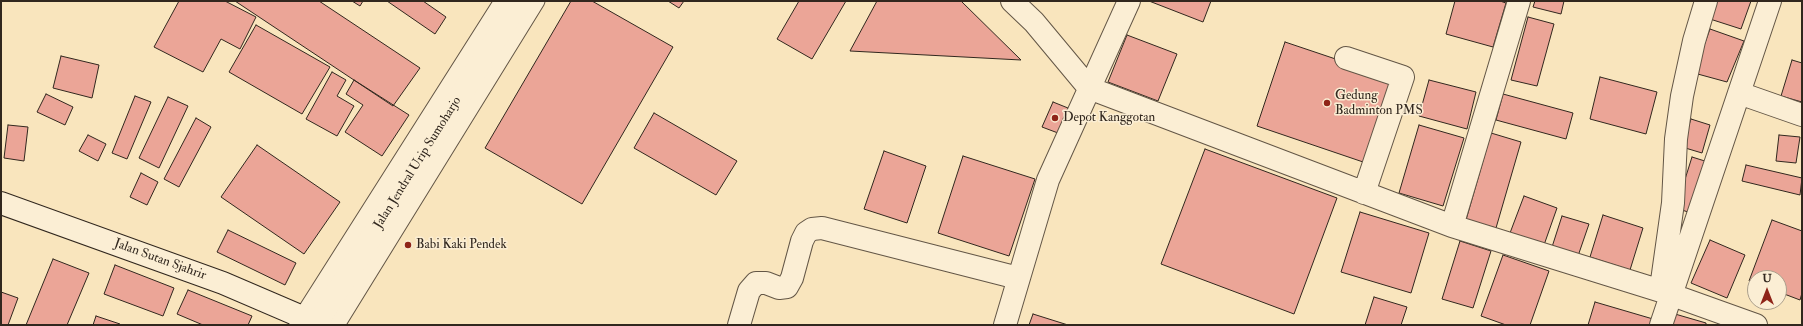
<!DOCTYPE html>
<style>
body{margin:0}
#map{position:relative;width:1803px;height:326px;overflow:hidden;background:#f9e5bd;font-family:"IM FELL Double Pica",serif}
canvas{display:block}
.frame{position:absolute;inset:0;border:2px solid #31271e;pointer-events:none}
.north{position:absolute;left:1747px;top:270px;width:40px;height:40px;box-sizing:border-box;background:#fbeed4;border:1px solid #aa9e8b;border-radius:50%;rotate:0deg;font-size:11px;font-weight:700;line-height:16px;text-align:center;color:#31271e}
.north::after{content:'';display:block;margin:auto;width:14px;height:18px;background:#8f2418;clip-path:polygon(50% 0,100% 100%,50% 72%,0 100%)}
</style>
<div id="map">
<canvas width="1803" height="326"></canvas>
<div class="frame"></div>
<div class="north">U</div>
</div>
<script>
const c = document.querySelector('canvas').getContext('2d');
c.lineJoin = 'round';
function fillPath(path, color) {
  c.fillStyle = color;
  c.fill(path, 'evenodd');
}
function shape(rows) {
  const path = new Path2D();
  for (const r of rows) {
    path.moveTo(r[0], r[1]);
    for (let i = 2; i < r.length; i += 2) path.lineTo(r[i], r[i + 1]);
  }
  return path;
}
function trace(path, color, width, dash) {
  c.strokeStyle = color;
  c.lineWidth = width;
  c.lineCap = dash ? 'butt' : 'round';
  c.setLineDash(dash || []);
  c.stroke(path);
}
function label(font, color, halo, rows, align = 'center') {
  c.font = font + ' "IM FELL Double Pica",serif';
  c.lineWidth = 3;
  c.setLineDash([]);
  c.textBaseline = 'middle';
  c.strokeStyle = halo;
  c.fillStyle = color;
  for (const [text, x, y, turn = 0] of rows) {
    c.save();
    c.translate(x, y);
    c.rotate((+turn || 0) * Math.PI / 180);
    c.textAlign = isNaN(turn) ? turn : align;
    if (halo) c.strokeText(text, 0, 0);
    c.fillText(text, 0, 0);
    c.restore();
  }
}
const building = shape([
 [179,1,225,1,256,17,240,49,221,39,203,72,154,47,179,1],
 [235,1,319,1,420,68,393,106,235,1],
 [352,1,363,1,360,6,352,1],
 [387,1,423,1,446,17,435,34,387,1],
 [571,1,592,1,673,47,582,204,485,148,571,1],
 [668,1,684,1,679,8,668,1],
 [799,1,846,1,812,59,777,39,799,1],
 [877,1,961,1,1021,60,850,51,877,1],
 [1149,1,1211,1,1203,22,1149,1],
 [1455,1,1500,1,1506,3,1493,47,1446,34,1455,1],
 [1535,1,1564,1,1561,14,1533,7,1535,1],
 [1716,1,1751,1,1741,29,1710,19,1716,1],
 [1528,17,1554,24,1537,86,1511,80,1528,17],
 [256,25,330,67,302,114,229,72,256,25],
 [1710,29,1744,41,1727,82,1694,73,1710,29],
 [1127,35,1177,54,1158,101,1108,82,1127,35],
 [1285,42,1398,80,1369,164,1257,126,1285,42],
 [61,56,99,65,92,98,53,88,61,56],
 [1792,60,1802,63,1802,102,1781,96,1792,60],
 [332,72,346,80,337,96,354,106,337,136,306,119,332,72],
 [1600,77,1657,92,1646,134,1590,119,1600,77],
 [354,80,409,115,382,156,345,132,363,105,346,94,354,80],
 [1429,80,1476,92,1467,129,1419,116,1429,80],
 [46,94,73,107,65,125,37,112,46,94],
 [1503,94,1573,113,1566,139,1496,120,1503,94],
 [135,96,151,102,127,159,112,153,135,96],
 [168,97,188,106,159,168,139,158,168,97],
 [1053,102,1068,108,1058,133,1042,127,1053,102],
 [654,113,737,161,716,195,634,148,654,113],
 [196,118,211,127,179,187,164,179,196,118],
 [1691,119,1710,125,1702,153,1682,147,1691,119],
 [8,125,28,127,24,161,4,158,8,125],
 [1419,125,1464,138,1443,206,1399,193,1419,125],
 [1491,133,1521,142,1496,228,1466,220,1491,133],
 [88,135,106,144,98,161,79,151,88,135],
 [1779,135,1800,137,1796,163,1776,161,1779,135],
 [257,145,340,202,304,254,221,197,257,145],
 [1205,149,1337,198,1294,314,1161,264,1205,149],
 [884,151,926,166,907,223,864,209,884,151],
 [963,156,1035,179,1009,256,938,233,963,156],
 [1692,157,1708,162,1691,213,1676,208,1692,157],
 [1746,165,1802,178,1800,195,1742,181,1746,165],
 [141,173,158,182,147,205,130,197,141,173],
 [1524,196,1557,208,1544,245,1510,233,1524,196],
 [1360,212,1429,233,1411,293,1341,272,1360,212],
 [1603,215,1643,228,1630,270,1590,257,1603,215],
 [1562,216,1589,224,1578,256,1552,247,1562,216],
 [1772,220,1802,231,1802,293,1800,300,1779,292,1779,278,1755,278,1755,283,1749,281,1772,220],
 [228,230,296,263,285,285,217,252,228,230],
 [1710,240,1745,255,1727,298,1691,283,1710,240],
 [1460,241,1491,251,1473,308,1442,299,1460,241],
 [1503,255,1549,271,1530,325,1506,325,1481,316,1503,255],
 [53,259,89,273,67,325,26,325,53,259],
 [115,265,174,288,163,316,104,294,115,265],
 [188,290,252,316,248,325,203,325,177,314,188,290],
 [1,292,18,298,8,325,1,325,1,292],
 [1374,297,1407,307,1401,325,1365,325,1374,297],
 [1595,302,1653,319,1651,325,1588,325,1595,302],
 [1033,314,1068,325,1029,325,1033,314],
 [1675,314,1706,323,1706,325,1672,325,1675,314],
 [96,316,120,324,119,325,93,325,96,316]
]);
fillPath(building, '#eba597');
trace(building, '#31271e', 1);
const service = shape([
 [297,324,502,1],
 [337,325,537,1]
]);
const minor = shape([
 [1012,1,1034,22,1089,88,1452,226,1661,291,1756,325],
 [1346,58,1403,77,1364,193],
 [1739,93,1802,115],
 [1452,226,1519,1],
 [1661,288,1673,203,1676,139,1682,96,1694,41,1706,1],
 [739,325,749,291,756,283,766,283,779,288,787,287,792,278,802,241,806,233,812,229,822,228,1018,278],
 [1005,325,1048,180,1129,1],
 [1661,325,1770,1]
]);
const secondary = shape([
 [1,203,223,283,321,325],
 [316,325,520,1]
]);
trace(service, '#635646', 17);
trace(minor, '#635646', 24);
trace(secondary, '#31271e', 24);
trace(service, '#fbeed4', 15);
trace(minor, '#fbeed4', 22);
trace(secondary, '#fbeed4', 22);
for (const [x, y, r, color] of [
 [1327,103,4,"#8f2418"],
 [1055,118,4,"#8f2418"],
 [408,245,4,"#8f2418"]
]) {
  const dot = new Path2D();
  dot.arc(x, y, r, 0, 2 * Math.PI);
  c.fillStyle = color;
  c.fill(dot);
  trace(dot, '#fbeed4', 1.5);
}
label('13px', '#31271e', '#fbeed4', [
 ["Gedung",1335,96],
 ["Badminton PMS",1335,111],
 ["Depot Kanggotan",1063,118],
 ["Babi Kaki Pendek",416,245]
], 'left');
label('13px', '#31271e', '#fbeed4', [
 ["Jalan Jendral Urip Sumoharjo",418,163,-58],
 ["Jalan Sutan Sjahrir",160,260,20]
]);
</script>
